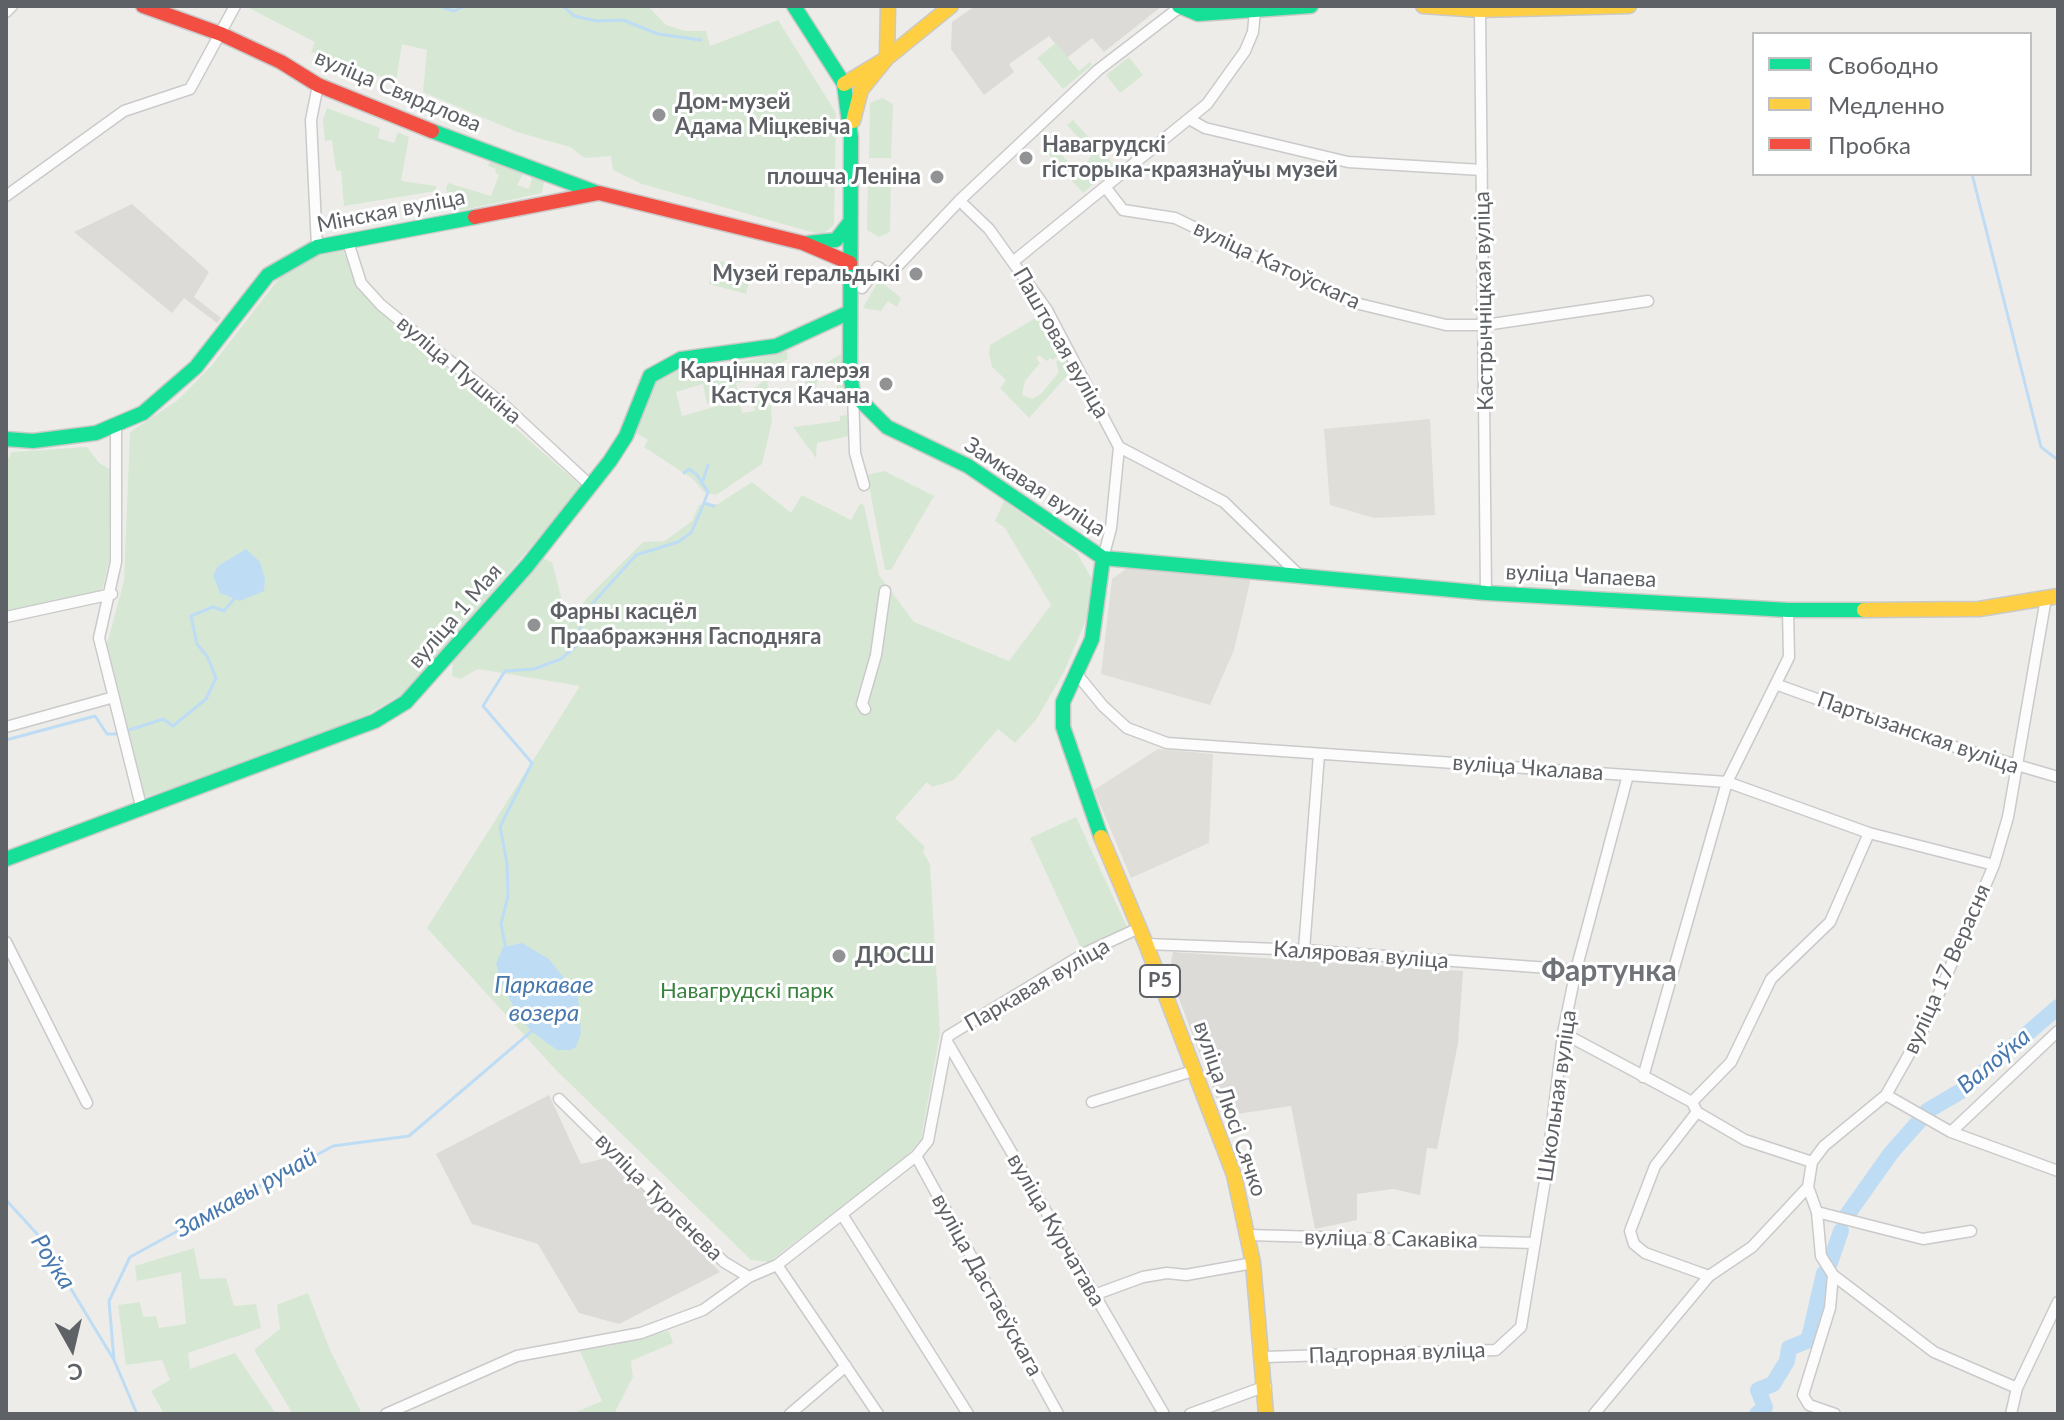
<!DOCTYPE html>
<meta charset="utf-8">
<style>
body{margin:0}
#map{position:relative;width:2064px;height:1420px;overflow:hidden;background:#edece8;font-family:Lato,sans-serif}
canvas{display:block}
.frame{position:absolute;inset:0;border:8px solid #5e6166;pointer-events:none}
.legend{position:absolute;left:1752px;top:32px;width:280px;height:144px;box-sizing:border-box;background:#fff;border:2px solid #bfc0c2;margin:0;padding:10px 14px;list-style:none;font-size:24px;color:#5e6166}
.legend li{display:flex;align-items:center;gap:16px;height:40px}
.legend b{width:40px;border:2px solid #bfc0c2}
.north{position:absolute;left:32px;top:1308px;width:80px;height:80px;-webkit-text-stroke:6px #fff;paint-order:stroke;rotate:172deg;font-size:22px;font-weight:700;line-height:32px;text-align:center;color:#5e6166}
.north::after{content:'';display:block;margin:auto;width:28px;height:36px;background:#5e6166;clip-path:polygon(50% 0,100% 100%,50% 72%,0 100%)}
</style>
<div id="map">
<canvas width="2064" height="1420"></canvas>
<div class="frame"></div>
<ul class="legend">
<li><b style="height:10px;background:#16e098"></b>Свободно</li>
<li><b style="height:10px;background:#ffcf43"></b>Медленно</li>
<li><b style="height:10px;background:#f24e42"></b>Пробка</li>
</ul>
<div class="north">С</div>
</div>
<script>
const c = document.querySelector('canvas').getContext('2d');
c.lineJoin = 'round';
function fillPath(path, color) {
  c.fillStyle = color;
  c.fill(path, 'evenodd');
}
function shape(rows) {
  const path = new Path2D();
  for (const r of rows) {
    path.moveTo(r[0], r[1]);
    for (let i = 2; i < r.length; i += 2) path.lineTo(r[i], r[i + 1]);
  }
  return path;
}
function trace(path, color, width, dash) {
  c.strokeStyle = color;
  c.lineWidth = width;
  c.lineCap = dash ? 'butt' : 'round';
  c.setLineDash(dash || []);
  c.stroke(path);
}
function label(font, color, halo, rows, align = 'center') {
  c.font = font + ' Lato,sans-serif';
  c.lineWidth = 6;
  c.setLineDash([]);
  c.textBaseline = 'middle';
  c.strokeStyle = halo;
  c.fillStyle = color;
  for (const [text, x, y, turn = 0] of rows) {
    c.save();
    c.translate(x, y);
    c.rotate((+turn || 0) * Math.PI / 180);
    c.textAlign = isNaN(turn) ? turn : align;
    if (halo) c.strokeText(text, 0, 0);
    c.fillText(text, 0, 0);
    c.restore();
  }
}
fillPath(shape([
 [975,6,1162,6,1104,52,1092,38,1067,58,1049,36,1009,64,1014,72,984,95,951,49,952,22],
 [132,204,209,272,194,297,221,318,217,323,184,298,172,313,74,232],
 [1173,952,1463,971,1458,1043,1437,1149,1427,1148,1420,1195,1393,1189,1357,1194,1357,1220,1315,1229,1291,1106,1223,1116,1169,972],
 [549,1095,581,1164,606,1158,631,1179,720,1272,619,1324,579,1313,538,1244,472,1224,436,1154]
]), '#dddbd8');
fillPath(shape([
 [1430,419,1435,515,1374,518,1330,505,1324,429],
 [1130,566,1251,578,1234,650,1210,705,1101,674,1112,579],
 [1158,749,1213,754,1209,843,1131,878,1094,790]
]), '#e0ded8');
fillPath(shape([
 [245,6,648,6,666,25,685,31,706,31,710,46,778,20,836,113,834,225,822,235,642,184,613,170,611,156,585,158,570,147,517,132,423,92,427,50,402,44,396,82,311,52,315,42],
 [1056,43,1079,71,1090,62,1092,65,1063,89,1037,58],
 [1129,57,1143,75,1120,93,1106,75],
 [882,98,893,104,891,158,869,158,870,103],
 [327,108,380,128,378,138,394,143,398,132,409,137,401,181,436,186,436,191,344,206,341,171,336,170,332,140,325,141,323,120],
 [1073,120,1114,165,1083,193,1042,147,1049,140,1074,169,1085,166,1092,153,1067,125],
 [490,160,523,174,517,185,529,189,532,177,544,182,542,193,454,212,446,189,448,183,491,196,499,175,495,173,496,169,488,166],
 [868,176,891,177,890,232,879,237,867,230],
 [342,248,356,283,377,306,582,487,406,692,368,714,277,753,145,797,107,644,124,581,130,432,178,400,212,365,287,268,306,257],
 [715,260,730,264,728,273,743,277,746,268,752,270,746,294,709,284],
 [879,280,901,298,897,307,888,301,881,311,863,308],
 [1039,316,1062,351,1053,360,1050,358,1047,361,1039,355,1036,358,1040,363,1025,381,1022,395,1032,399,1041,394,1059,372,1056,362,1064,353,1074,368,1029,418,1000,388,1006,380,992,367,989,353,990,345],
 [787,351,788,359,749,380,736,383,738,393,707,404,703,384,676,392,682,416,739,400,742,413,755,411,751,390,767,379,770,398,760,400,761,406,771,405,772,421,762,464,716,495,704,492,693,479,644,447,648,440,633,431,647,388,665,372,687,366,733,364],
 [841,354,846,400,838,401,836,378,817,381,816,389,806,390,804,376],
 [847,415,849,436,817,443,816,458,793,427,840,421,840,416],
 [87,447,99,463,110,469,109,561,103,587,99,592,6,612,6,462,12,452],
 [884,471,934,496,891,570,885,570,867,475],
 [752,482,791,513,802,495,851,520,860,504,864,505,879,575,914,622,1009,661,1051,605,1005,528,995,521,1004,501,1077,553,1093,581,1093,603,1064,672,1036,720,1015,743,998,729,954,780,932,787,927,782,895,818,925,847,923,852,930,864,940,1033,921,1139,906,1157,769,1262,751,1260,555,1069,427,928,580,686,478,669,460,679,452,676,453,657,542,558,552,562,568,624,587,598,643,542,665,541,692,521,699,505,718,504],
 [1076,817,1128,929,1082,950,1030,838],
 [194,1248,200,1279,226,1278,234,1306,256,1304,261,1328,188,1353,190,1369,235,1353,276,1414,164,1414,151,1391,170,1380,162,1360,126,1365,118,1305,140,1302,143,1317,156,1316,159,1328,186,1324,181,1272,137,1281,135,1266],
 [308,1293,330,1350,362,1414,293,1414,254,1350,280,1329,277,1305],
 [669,1331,673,1343,631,1361,633,1377,615,1412,572,1414,602,1401,580,1351]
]), '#d6e8d4');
fillPath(shape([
 [246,549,260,562,265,579,264,591,240,601,220,593,213,576,218,566],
 [522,943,549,959,578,996,581,1033,576,1047,571,1050,557,1050,532,1032,516,1012,501,982,496,964,503,947]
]), '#beddf5');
trace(shape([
 [439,6,454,11,465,6],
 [563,6,574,16,597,21,623,20,658,34,701,40],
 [1972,174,2041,447,2058,460],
 [684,473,689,469,697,475,708,492,704,503],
 [703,480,708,465],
 [571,634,575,645],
 [126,731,163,719,173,726,206,699,216,678,207,656,197,644,191,616,213,607,224,611,234,599],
 [6,740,95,716,107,734,117,734],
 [506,950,501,924,508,896,507,863,500,827,532,763,483,706,505,671,534,669,561,659,576,646,584,613,636,555,678,542,691,533,704,503,714,506],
 [6,1200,39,1236,114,1360,137,1414],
 [114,1360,109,1301,130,1257,333,1146,409,1136,533,1030]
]), '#beddf5', 3);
trace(shape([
 [1927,1111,1961,1091,2058,1007],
 [1847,1215,1891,1153,1921,1119],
 [1830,1263,1841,1231],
 [1757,1414,1765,1407,1758,1390,1773,1384,1787,1361,1789,1348,1807,1341,1810,1334,1824,1273]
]), '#beddf5', 16);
const street = shape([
 [1480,10,1486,593],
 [6,12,12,6],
 [1191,120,1205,128,1348,162,1482,170],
 [1106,188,1123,210,1175,218,1347,301,1446,325,1485,325,1648,301],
 [6,196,124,111,190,89,235,6],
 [965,206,989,229,1047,310,1119,447,1111,528,1103,558],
 [348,242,361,283,381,305,505,406,590,485],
 [317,247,311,120,318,85],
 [1014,261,1207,104,1245,51,1253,32,1255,11],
 [862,288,878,267,889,275,960,200,1098,70,1180,7],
 [853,393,855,453,864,485],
 [116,427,116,562,99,638,141,806],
 [1119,447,1224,502,1299,575],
 [6,617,112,594],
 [1076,673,1103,706,1127,728,1167,743,1727,782,1869,833,1994,865],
 [1778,685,1928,739,2058,777],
 [865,709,862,704,876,655,885,591],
 [6,727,114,697],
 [6,942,87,1103],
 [1146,944,1304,950,1576,970],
 [1304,950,1319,754],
 [1563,1033,1692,1102,1697,1112,1745,1140,1812,1162],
 [949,1045,1164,1414],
 [1643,1077,1727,782,1789,657,1788,610],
 [1886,1095,1951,1132,2058,1171],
 [559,1099,724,1262,749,1277,777,1265,878,1414],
 [1092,1102,1193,1071],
 [1692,1102,1731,1062,1771,979,1830,922,1869,833],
 [1697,1112,1655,1166,1630,1231,1634,1244,1645,1253,1709,1276],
 [1951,1132,2058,1031],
 [916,1156,1058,1414],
 [1808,1187,1817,1212,1821,1256,1833,1275,1934,1352,2017,1388],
 [1817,1212,1923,1239,1971,1231],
 [843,1216,968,1414],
 [1248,1235,1535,1243],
 [777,1265,916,1156,928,1141,948,1036,1085,953,1139,928],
 [1833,1275,1830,1308,1803,1395,1809,1405,1835,1414],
 [1094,1295,1143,1277,1167,1273,1186,1275,1253,1263],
 [1264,1357,1496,1350,1521,1327,1546,1175,1563,1033,1576,970,1628,775],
 [386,1414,517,1356,641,1333,703,1310,749,1277],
 [790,1414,846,1366],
 [1190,1414,1266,1386],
 [1594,1414,1709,1276,1752,1247,1808,1187,1812,1162,1824,1146,1886,1095,1925,1026,1994,865,2008,817,2046,598],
 [2011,1414,2017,1388,2058,1302]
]);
const fast = shape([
 [794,6,844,84,851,138,850,373,853,393,887,427,968,466,1103,558,1092,639,1063,702,1063,727,1101,837],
 [1179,6,1198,14,1311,6],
 [432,131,595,192],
 [808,243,836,240,850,222],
 [6,439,33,441,96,433,143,413,196,367,268,275,317,247,475,217],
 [1103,558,1486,593,1788,610,1864,610],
 [6,859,375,721,406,702,527,566,610,461,626,436,650,376,681,359,776,346,850,312]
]);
const slow = shape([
 [1423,6,1480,10,1629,6],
 [887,58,888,6],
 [844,84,887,58,951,6],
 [853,121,861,90,887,58],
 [1864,610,1979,609,2058,596],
 [1101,837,1146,944,1234,1175,1253,1263,1266,1414]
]);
const jam = shape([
 [143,6,221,34,281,62,318,85,432,131],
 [475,217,599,193,803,243,850,263]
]);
trace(street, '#cacaca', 13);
trace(fast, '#c9c9c9', 17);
trace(slow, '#c9c9c9', 17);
trace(jam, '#c9c9c9', 17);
trace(street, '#fcfcfc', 10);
trace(fast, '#16e098', 14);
trace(slow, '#ffcf43', 14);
trace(jam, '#f24e42', 14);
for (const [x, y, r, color] of [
 [659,115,8,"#909294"],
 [1026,158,8,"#909294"],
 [937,177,8,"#909294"],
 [916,274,8,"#909294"],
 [886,384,8,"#909294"],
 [534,625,8,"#909294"],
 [839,956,8,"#909294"]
]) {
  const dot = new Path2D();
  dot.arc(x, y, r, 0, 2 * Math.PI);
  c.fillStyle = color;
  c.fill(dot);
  trace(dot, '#fff', 3);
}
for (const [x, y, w] of [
 [1160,981,40]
]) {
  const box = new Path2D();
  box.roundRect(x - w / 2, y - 16, w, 32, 6);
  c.fillStyle = '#fff';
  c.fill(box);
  trace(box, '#5e6166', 2);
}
label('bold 20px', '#5e6166', null, [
 ["Р5",1160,981]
]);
label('22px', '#5e6166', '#fff', [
 ["вуліца Свярдлова",398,91,23],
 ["Мінская вуліца",391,211,-11],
 ["вуліца Катоўскага",1277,265,25],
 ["Кастрычніцкая вуліца",1484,301,-91],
 ["Паштовая вуліца",1061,343,60],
 ["вуліца Пушкіна",459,370,40],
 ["Замкавая вуліца",1035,487,33],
 ["вуліца Чапаева",1581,576,3],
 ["вуліца 1 Мая",455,616,-49],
 ["Партызанская вуліца",1918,733,19],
 ["вуліца Чкалава",1528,768,4],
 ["Каляровая вуліца",1361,955,4],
 ["вуліца 17 Верасня",1947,969,-66],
 ["Паркавая вуліца",1037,985,-30],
 ["Школьная вуліца",1557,1096,-82],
 ["вуліца Люсі Сячко",1230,1109,71],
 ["вуліца Тургенева",659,1197,45],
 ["вуліца Курчатава",1056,1230,60],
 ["вуліца 8 Сакавіка",1391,1239,1],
 ["вуліца Дастаеўскага",987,1285,61],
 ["Падгорная вуліца",1397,1353,-2]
]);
label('bold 22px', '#5e6166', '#fff', [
 ["Дом-музей",675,102],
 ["Адама Міцкевіча",675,127],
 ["Навагрудскі",1042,145],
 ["гісторыка-краязнаўчы музей",1042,170],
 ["плошча Леніна",921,177,"right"],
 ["Музей геральдыкі",900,274,"right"],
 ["Карцінная галерэя",870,371,"right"],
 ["Кастуся Качана",870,396,"right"],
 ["Фарны касцёл",550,612],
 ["Праабражэння Гасподняга",550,637],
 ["ДЮСШ",855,956]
], 'left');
label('22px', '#39823d', '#fff', [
 ["Навагрудскі парк",747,991]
]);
label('italic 24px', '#4778ae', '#fff', [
 ["Паркавае",544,985],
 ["возера",544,1013],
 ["Валоўка",1994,1061,-40],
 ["Замкавы ручай",246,1193,-29],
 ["Роўка",53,1262,57]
]);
label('bold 30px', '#6f7378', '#fff', [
 ["Фартунка",1609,971]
]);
</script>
